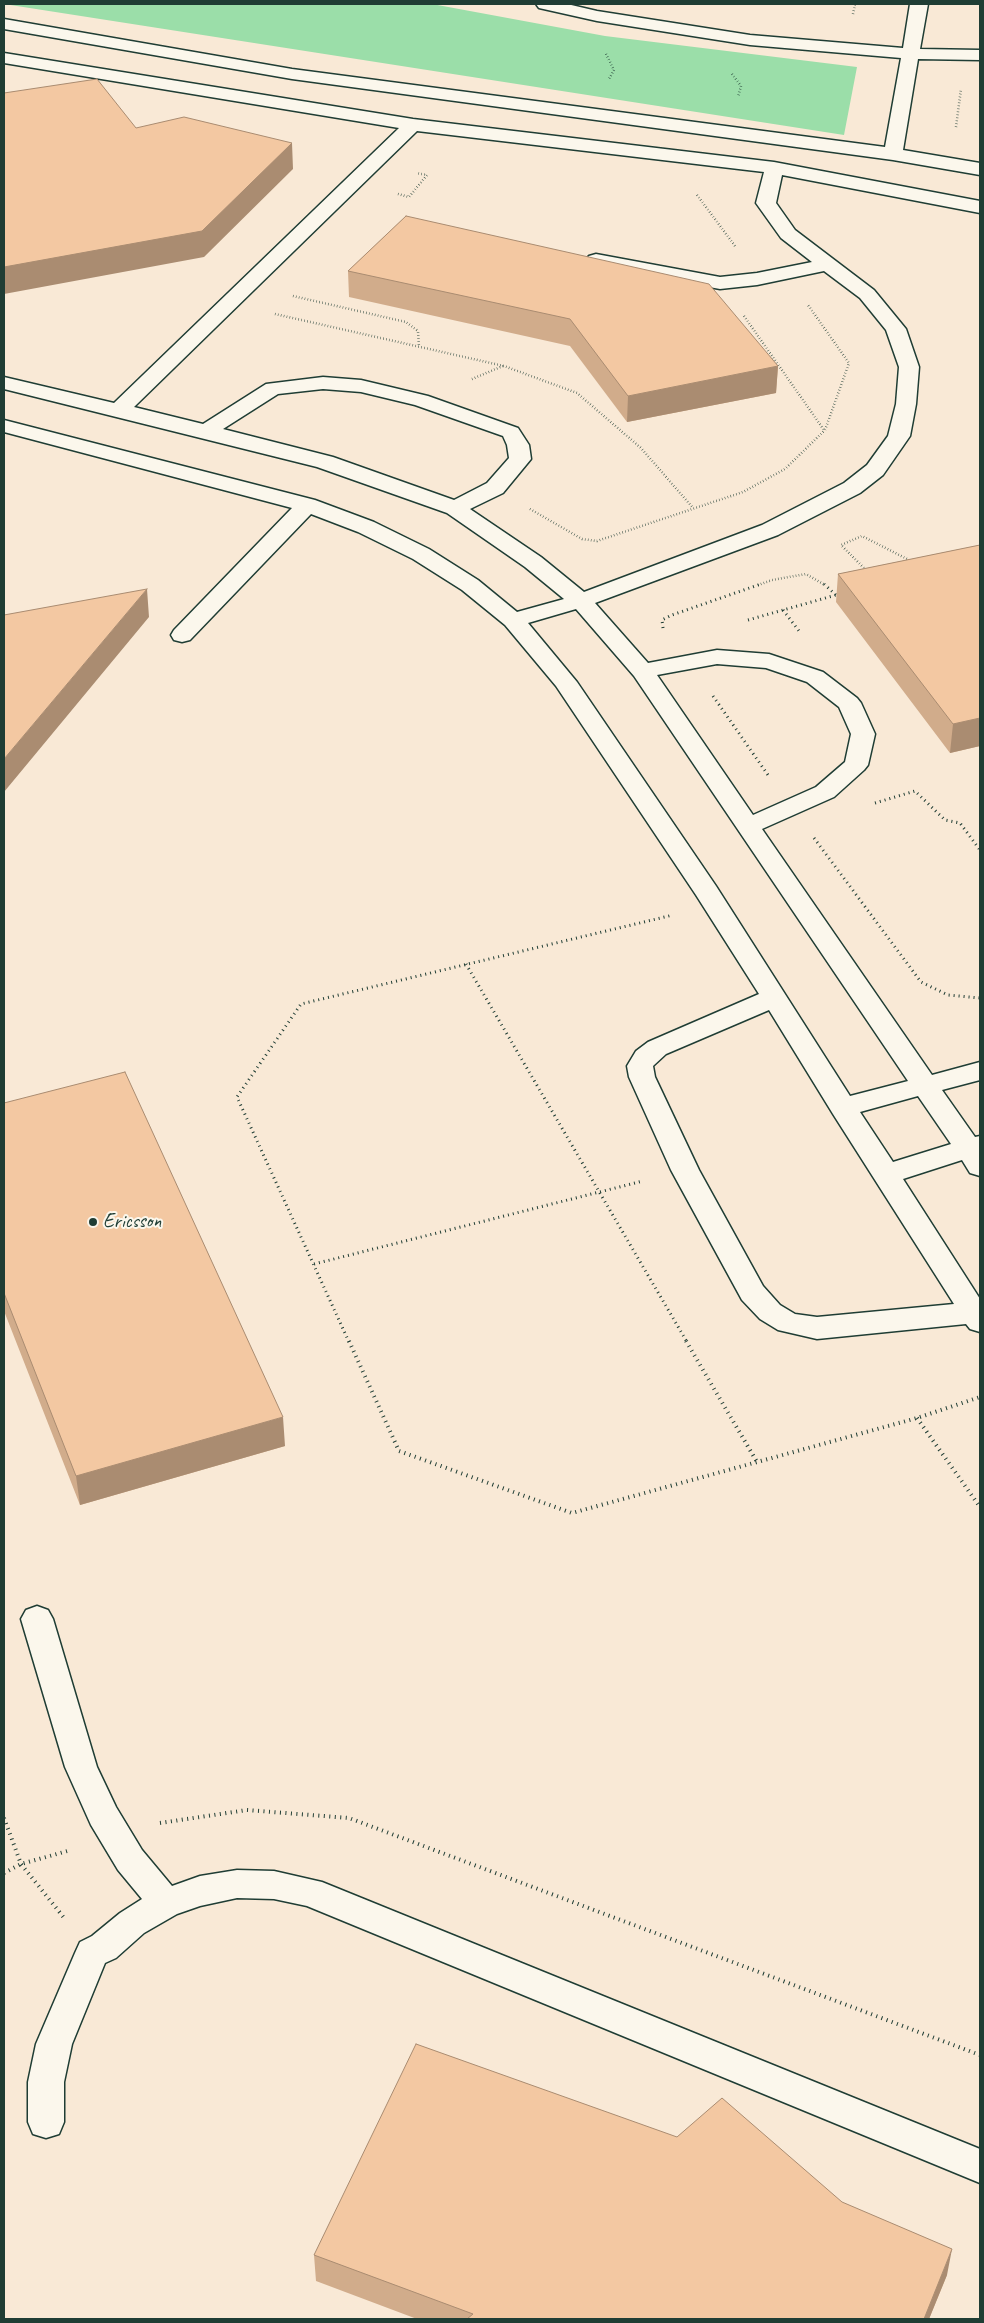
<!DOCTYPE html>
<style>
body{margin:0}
#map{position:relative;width:984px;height:2323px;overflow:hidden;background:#fbf7ec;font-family:Caveat,sans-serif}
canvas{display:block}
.frame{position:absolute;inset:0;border:5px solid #1f3d34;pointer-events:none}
</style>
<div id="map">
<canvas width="984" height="2323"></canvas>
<div class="frame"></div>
</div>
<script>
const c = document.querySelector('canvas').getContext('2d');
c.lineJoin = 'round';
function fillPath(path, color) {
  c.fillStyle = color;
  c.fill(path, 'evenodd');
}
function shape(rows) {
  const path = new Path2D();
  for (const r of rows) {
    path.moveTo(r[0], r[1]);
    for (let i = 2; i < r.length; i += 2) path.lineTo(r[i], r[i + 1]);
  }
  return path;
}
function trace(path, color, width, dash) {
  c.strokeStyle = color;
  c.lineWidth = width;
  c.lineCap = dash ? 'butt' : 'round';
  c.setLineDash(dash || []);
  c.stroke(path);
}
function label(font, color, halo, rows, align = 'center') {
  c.font = font + ' Caveat,sans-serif';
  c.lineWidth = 4;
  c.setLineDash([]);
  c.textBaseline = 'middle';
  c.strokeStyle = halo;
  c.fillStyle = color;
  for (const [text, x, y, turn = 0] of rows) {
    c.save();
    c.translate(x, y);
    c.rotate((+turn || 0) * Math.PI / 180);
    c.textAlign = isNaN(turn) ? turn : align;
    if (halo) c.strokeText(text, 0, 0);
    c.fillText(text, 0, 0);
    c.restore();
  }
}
fillPath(shape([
 [4,4,980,4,980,2319,4,2319]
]), '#f9e9d6');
fillPath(shape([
 [4,4,432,4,605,36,857,67,844,135]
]), '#9bdea9');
const minor = shape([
 [536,4,567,4,597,11,750,35,903,48,910,4,928,4,920,49,980,50,980,60,918,59,903,150,980,163,980,175,893,160,292,79,4,29,4,19,292,69,885,147,901,58,750,45,597,21,539,8,536,4],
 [4,53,413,119,774,162,980,201,980,213,782,175,776,203,795,230,874,290,906,329,919,367,916,404,910,436,883,475,860,493,778,535,595,603,648,663,717,650,769,654,823,672,857,698,861,703,875,734,868,765,864,770,834,797,762,829,932,1075,980,1062,980,1080,942,1090,975,1137,980,1136,980,1176,970,1173,962,1160,903,1179,980,1299,980,1332,970,1329,966,1324,817,1339,778,1330,760,1319,742,1300,671,1170,629,1077,627,1066,636,1051,648,1042,759,994,696,895,556,686,505,625,462,590,413,559,358,532,311,514,190,640,182,642,174,640,171,635,174,630,292,508,4,432,4,420,315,500,374,522,429,549,478,580,517,612,564,599,525,567,447,513,317,467,4,389,4,377,114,403,399,128,4,63,4,53],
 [417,131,764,172,756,203,781,238,812,262,757,273,720,277,596,254,589,256,586,260,589,264,596,266,720,289,757,285,824,271,860,298,886,330,899,367,896,404,888,436,867,465,844,483,762,525,584,592,541,557,470,509,503,493,531,459,529,445,518,428,428,396,361,380,323,377,266,384,203,424,134,407,417,131],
 [323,389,361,392,415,405,503,436,507,445,509,458,487,483,454,500,333,457,223,429,278,394,323,389],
 [576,609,634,676,908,1081,850,1096,716,886,577,682,528,623,576,609],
 [717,664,766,668,807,682,839,707,851,734,845,762,816,787,753,815,657,675,717,664],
 [769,1010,833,1114,954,1304,817,1317,795,1314,780,1305,763,1286,699,1170,655,1077,653,1066,666,1054,769,1010],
 [918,1096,951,1144,893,1162,860,1112,918,1096],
 [37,1606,48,1610,53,1619,97,1767,116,1807,142,1850,172,1886,200,1876,237,1870,274,1871,322,1882,980,2149,980,2183,307,1906,274,1899,237,1898,200,1906,177,1914,144,1933,116,1958,105,1963,72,2044,64,2082,64,2122,59,2134,46,2138,33,2134,28,2122,28,2082,36,2044,75,1953,80,1942,92,1936,120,1913,142,1899,118,1870,91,1825,65,1767,21,1619,26,1610,37,1606]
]);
trace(minor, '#1f3d34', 3);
trace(shape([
 [853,14,855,4],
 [606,54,614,70,609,79],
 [732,74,741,86,738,97],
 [956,127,961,89],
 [398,194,409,197,427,175,416,173],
 [697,195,735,246],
 [293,296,406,322,418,331,419,347],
 [275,314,504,366,577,393,641,448,693,508],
 [744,316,824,430],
 [472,379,503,366],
 [530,509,582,539,597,541,743,492,785,469,825,430,849,363,808,305],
 [866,570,841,545,862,536,911,561],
 [758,585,772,580,806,574,825,585]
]), '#1f3d34', 2.5, [0.5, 2.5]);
trace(shape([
 [824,584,836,595,840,594],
 [783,610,799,631],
 [748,620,836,595],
 [663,628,662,620,672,615,761,584],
 [713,696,768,775],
 [875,803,915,791,945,820,960,823,980,850],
 [814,838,921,982,948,995,980,998],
 [466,964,687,1342],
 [314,1264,643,1181],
 [349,1342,237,1097,301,1004,673,915]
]), '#1f3d34', 3, [1, 4]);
trace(shape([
 [349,1341,399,1451,572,1513,917,1418,980,1397],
 [686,1341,757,1462],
 [917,1418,980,1507],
 [4,1818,21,1864,65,1919],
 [160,1823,247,1810,349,1818,980,2055],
 [4,1873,21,1864,71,1850]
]), '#1f3d34', 4, [1, 4.5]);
fillPath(minor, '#fbf7ec');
fillPath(shape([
 [406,216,778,366,776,393,627,422,570,346,349,297,348,271],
 [980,545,980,746,950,753,836,602,838,574],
 [4,1103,285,1446,80,1505,4,1311],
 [314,2255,947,2275,929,2319,417,2319,316,2281]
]), '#d1ac8b');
fillPath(shape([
 [292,143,293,169,204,257,4,294,4,267],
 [778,366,776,393,627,422,628,396],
 [147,589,149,617,4,792,4,759],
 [980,718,980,746,950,753,953,724],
 [283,1417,285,1446,80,1505,76,1476],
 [952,2249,947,2275,929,2319,924,2319]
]), '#aa8c71');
const building = shape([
 [97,79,136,128,184,117,292,143,202,231,4,267,4,93,97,79],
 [406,216,709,284,778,366,628,396,570,319,348,271,406,216],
 [980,545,980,718,953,724,838,574,980,545],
 [147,589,4,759,4,615,147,589],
 [125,1072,283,1417,76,1476,4,1293,4,1103,125,1072],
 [416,2044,677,2137,722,2098,842,2202,952,2249,924,2319,467,2319,473,2314,314,2255,416,2044]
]);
fillPath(building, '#f3c8a2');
trace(building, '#aa8c71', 1);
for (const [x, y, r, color] of [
 [93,1222,5,"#1f3d34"]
]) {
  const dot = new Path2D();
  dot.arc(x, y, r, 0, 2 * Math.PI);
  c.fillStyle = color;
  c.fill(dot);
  trace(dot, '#fbf7ec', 2);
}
label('20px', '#1f3d34', '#fbf7ec', [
 ["Ericsson",103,1222]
], 'left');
</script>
